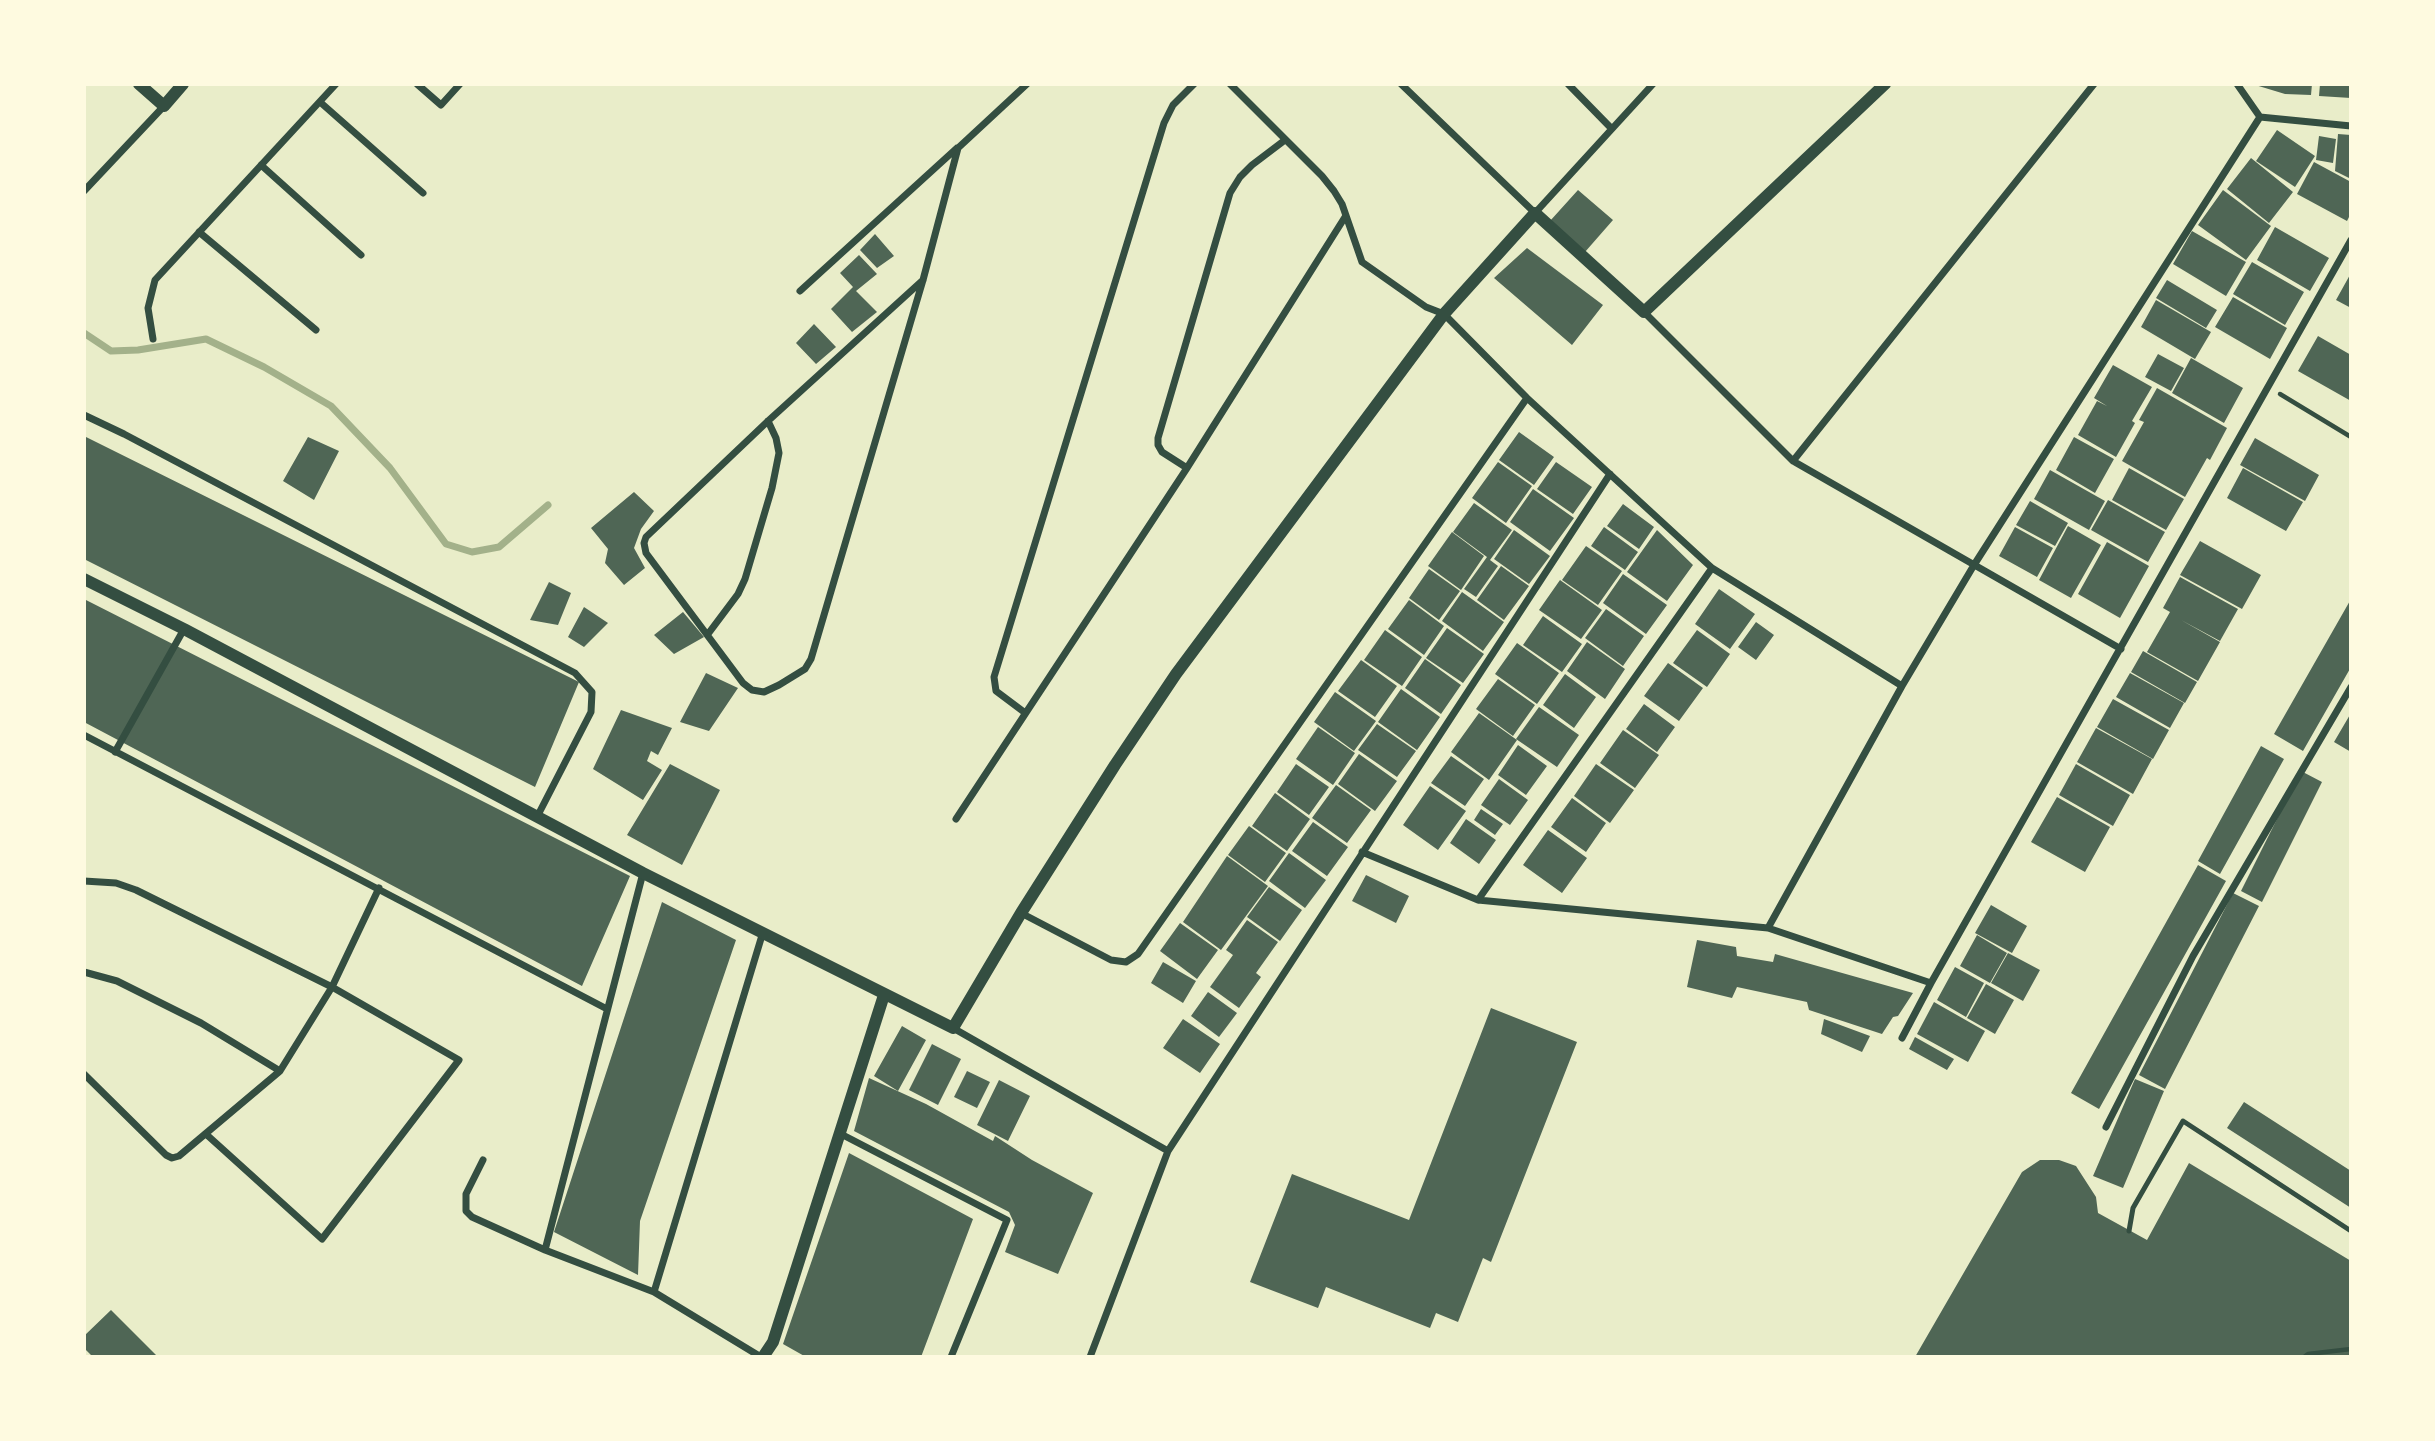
<!DOCTYPE html>
<style>
body{margin:0}
#map{position:relative;width:2435px;height:1441px;overflow:hidden;background:#e9edc9;font-family:"Work Sans",sans-serif}
canvas{display:block}
.frame{position:absolute;inset:0;border:86px solid #fefae0;pointer-events:none}
</style>
<div id="map">
<canvas width="2435" height="1441"></canvas>
<div class="frame"></div>
</div>
<script>
const c = document.querySelector('canvas').getContext('2d');
c.lineJoin = 'round';
function shape(rows) {
  const path = new Path2D();
  for (const r of rows) {
    path.moveTo(r[0], r[1]);
    for (let i = 2; i < r.length; i += 2) path.lineTo(r[i], r[i + 1]);
  }
  return path;
}
function trace(path, color, width, dash) {
  c.strokeStyle = color;
  c.lineWidth = width;
  c.lineCap = dash ? 'butt' : 'round';
  c.setLineDash(dash || []);
  c.stroke(path);
}
function fillPath(path, color) {
  c.fillStyle = color;
  c.fill(path, 'evenodd');
}
trace(shape([
 [84,333,111,351,138,350,206,339,264,367,331,406,390,468,446,544,472,552,499,547,548,505]
]), '#a3b18a', 7);
fillPath(shape([
 [2252,84,2312,84,2311,95,2285,94],
 [2320,84,2351,84,2351,98,2319,96],
 [2277,130,2315,156,2295,187,2256,161],
 [2338,134,2351,135,2351,179,2335,171],
 [2319,136,2336,139,2333,163,2316,160],
 [2251,158,2293,192,2269,223,2227,189],
 [2314,162,2351,182,2351,213,2347,221,2297,194],
 [1578,190,1613,220,1585,252,1550,221],
 [2223,190,2271,226,2246,260,2198,225],
 [2275,227,2329,258,2310,291,2257,260],
 [2192,231,2246,262,2226,296,2173,264],
 [875,234,894,256,877,268,860,250],
 [1527,248,1603,305,1572,345,1494,278],
 [859,255,877,274,856,291,877,312,852,332,831,309,853,287,840,273],
 [2252,262,2304,292,2285,325,2233,294],
 [2351,273,2351,308,2336,300],
 [2167,280,2217,310,2206,328,2156,298],
 [2233,297,2287,328,2270,359,2215,327],
 [2156,300,2211,332,2195,359,2141,327],
 [814,324,836,347,816,364,796,343],
 [2318,336,2351,355,2351,401,2298,371],
 [2158,354,2184,368,2171,391,2145,377],
 [2191,358,2243,388,2224,423,2172,393],
 [2113,365,2152,387,2132,421,2135,423,2116,457,2078,435,2097,401,2107,406,2094,398],
 [2157,388,2227,428,2210,460,2207,458,2185,497,2122,461,2144,422,2139,420],
 [1519,432,1554,457,1534,485,1499,460],
 [84,436,579,682,535,787,84,559],
 [308,437,339,451,314,500,283,481],
 [2074,437,2114,459,2095,493,2056,470],
 [2255,438,2319,475,2305,501,2240,465],
 [1498,462,1532,486,1506,523,1472,498],
 [1556,462,1592,487,1573,514,1537,489],
 [2129,468,2184,499,2166,530,2112,500],
 [2243,468,2303,502,2286,531,2227,498],
 [2050,470,2105,501,2089,530,2034,499],
 [1533,489,1574,518,1550,551,1510,522],
 [634,492,654,511,641,529,634,548,645,568,624,585,605,563,608,549,591,528],
 [2108,500,2165,532,2148,562,2091,530],
 [2030,501,2068,523,2055,546,2016,525],
 [1474,503,1512,530,1490,560,1498,566,1476,597,1464,589,1487,557,1453,532],
 [1623,504,1654,527,1639,549,1607,526],
 [2068,526,2101,545,2071,598,2039,580],
 [1604,527,1638,552,1625,570,1591,546],
 [2015,527,2053,548,2037,577,1999,556],
 [1514,530,1550,556,1529,584,1494,559],
 [1657,530,1693,565,1667,601,1627,572],
 [1452,532,1484,556,1461,590,1428,566],
 [2200,541,2261,575,2242,609,2180,575],
 [2107,542,2149,566,2120,618,2078,594],
 [1586,546,1622,571,1598,605,1562,580],
 [1501,566,1529,586,1504,620,1477,600],
 [1429,569,1460,591,1439,620,1409,598],
 [1623,574,1667,605,1646,634,1603,603],
 [2180,577,2238,609,2220,641,2181,620,2220,642,2198,681,2147,652,2170,612,2163,608],
 [1560,580,1602,610,1581,639,1539,610],
 [549,582,571,593,558,625,530,620],
 [1719,589,1755,614,1730,649,1695,624],
 [1462,592,1504,622,1483,651,1442,621],
 [84,599,630,876,582,986,84,722],
 [2351,599,2351,667,2303,751,2274,734],
 [1409,600,1444,626,1424,655,1388,629],
 [584,607,608,623,584,647,568,637],
 [1606,609,1644,636,1623,666,1585,638],
 [683,612,704,637,674,654,654,635],
 [1543,616,1582,644,1562,672,1523,645],
 [1756,622,1774,635,1756,660,1738,647],
 [1447,628,1484,654,1463,683,1426,658],
 [1385,630,1422,657,1402,686,1364,660],
 [1697,630,1730,654,1707,687,1673,663],
 [1587,642,1625,669,1605,699,1567,671],
 [1517,643,1559,673,1537,704,1495,674],
 [2143,651,2197,682,2185,703,2131,672],
 [1425,659,1461,685,1441,714,1405,688],
 [1361,660,1397,686,1375,717,1338,691],
 [1668,663,1703,688,1679,721,1644,696],
 [706,673,738,688,709,731,680,722],
 [2130,673,2184,703,2170,728,2116,697],
 [1565,674,1596,697,1574,728,1543,705],
 [1498,679,1535,705,1513,736,1476,709],
 [1401,689,1440,717,1417,750,1378,722],
 [1335,692,1376,721,1354,751,1314,722],
 [2113,699,2169,730,2153,759,2097,727],
 [1644,704,1675,727,1657,752,1626,729],
 [1539,707,1579,735,1557,767,1516,739],
 [621,710,672,728,658,755,651,751,647,761,662,770,643,800,593,769],
 [1479,713,1517,740,1489,780,1451,752],
 [2351,713,2351,752,2334,742],
 [1377,724,1416,751,1397,777,1358,750],
 [1318,727,1355,753,1333,785,1296,759],
 [2096,728,2152,759,2133,794,2077,762],
 [1623,730,1659,755,1635,788,1600,763],
 [1518,745,1547,766,1526,795,1498,775],
 [2261,746,2284,759,2220,874,2198,861],
 [1359,754,1397,781,1375,811,1338,784],
 [1451,756,1484,779,1465,806,1431,783],
 [670,764,720,790,682,865,627,835],
 [1296,764,1329,787,1309,815,1277,792],
 [1596,764,1634,790,1610,823,1574,796],
 [2076,764,2130,795,2113,826,2059,795],
 [2301,771,2322,782,2262,902,2241,891],
 [1499,779,1528,800,1510,825,1481,805],
 [1336,785,1371,810,1347,843,1312,818],
 [1430,786,1466,811,1438,850,1403,825],
 [1275,793,1310,819,1287,851,1252,826],
 [2057,797,2110,827,2085,872,2031,842],
 [1572,798,1606,823,1586,852,1551,827],
 [1481,809,1503,824,1495,835,1474,820],
 [1466,819,1496,840,1479,864,1450,843],
 [1313,822,1348,847,1327,876,1292,851],
 [1249,826,1286,853,1265,882,1228,855],
 [1548,830,1587,858,1562,893,1523,865],
 [1289,853,1326,880,1305,908,1269,881],
 [1227,856,1268,886,1221,950,1183,922],
 [2198,865,2226,881,2099,1109,2071,1093],
 [1366,875,1409,896,1396,923,1352,901],
 [1269,887,1302,910,1280,941,1247,917],
 [2233,893,2259,906,2165,1089,2139,1075],
 [662,902,736,940,640,1221,638,1275,554,1232],
 [1991,905,2027,926,2012,953,1975,933],
 [1247,920,1278,942,1256,973,1261,977,1239,1008,1210,987,1233,955,1226,950],
 [1180,923,1218,950,1197,979,1160,951],
 [1977,935,2007,953,1990,983,1960,966],
 [1697,940,1736,947,1737,956,1773,962,1775,954,1913,993,1898,1016,1893,1017,1882,1034,1809,1010,1807,1002,1737,987,1732,998,1687,987],
 [2008,953,2040,970,2023,1001,1991,983],
 [1163,962,1196,981,1183,1003,1151,983],
 [1955,967,1984,983,1966,1017,1937,1000],
 [1986,984,2014,1000,1995,1034,1967,1018],
 [1208,992,1237,1013,1219,1037,1191,1016],
 [1934,1002,1985,1031,1968,1062,1917,1034],
 [1491,1008,1577,1042,1491,1262,1483,1258,1458,1322,1436,1313,1430,1328,1326,1287,1318,1308,1250,1282,1292,1174,1409,1220],
 [1183,1019,1220,1044,1200,1073,1163,1048],
 [1824,1019,1870,1036,1862,1052,1821,1034],
 [902,1026,926,1040,898,1091,874,1076],
 [1915,1037,1954,1059,1947,1070,1909,1049],
 [932,1044,961,1059,938,1105,909,1090],
 [967,1071,990,1082,977,1108,954,1097],
 [869,1078,926,1104,993,1141,995,1136,1032,1160,1093,1193,1058,1274,1005,1252,1015,1225,1009,1212,854,1131],
 [2135,1079,2164,1091,2123,1188,2093,1176],
 [999,1080,1030,1096,1008,1141,977,1125],
 [2244,1102,2351,1171,2351,1208,2227,1128],
 [849,1153,973,1219,921,1357,806,1357,783,1344],
 [2040,1160,2059,1160,2076,1166,2096,1197,2098,1213,2147,1240,2189,1163,2351,1261,2351,1357,1915,1357,2022,1172],
 [111,1310,158,1357,93,1357,84,1348,84,1336]
]), '#4f6655');
trace(shape([
 [2280,394,2351,437],
 [2304,1357,2308,1354,2351,1349]
]), '#344e41', 4.5);
trace(shape([
 [2129,1231,2133,1208,2183,1121,2351,1231]
]), '#344e41', 5);
trace(shape([
 [417,84,441,105,460,84],
 [1230,84,1322,176,1334,191,1342,204,1362,262,1426,307,1444,314,1527,398,1712,568,1902,686],
 [1401,84,1535,213,1653,84],
 [1568,84,1611,128],
 [2237,84,2260,117,2351,126],
 [320,102,423,193],
 [261,165,361,255],
 [84,191,164,106],
 [199,232,316,330],
 [923,280,768,421,646,537,644,543,646,553,743,683,752,690,764,692,779,685,805,669,811,659,923,280,958,148,1027,84],
 [800,291,957,148],
 [1644,312,1793,461,2121,649],
 [153,339,148,308,155,280,336,84],
 [84,415,124,434,575,673,592,692,591,712,537,817],
 [1793,461,2094,84],
 [1187,468,1162,452,1158,445,1158,438,1230,193,1240,177,1252,165,1285,140],
 [708,634,738,594,745,579,772,488,779,453,776,438,768,421],
 [1024,712,996,691,994,677,1164,123,1173,105,1194,84],
 [84,735,607,1009],
 [115,752,184,629],
 [956,819,1187,468,1345,217],
 [1362,852,1478,900,1768,928,1931,983],
 [84,881,116,883,136,890,332,987,459,1060,322,1239,207,1135],
 [1478,900,1712,568],
 [1021,913,1111,960,1126,962,1138,954,1527,398],
 [1768,928,1902,686,1974,565,2260,117],
 [84,972,117,981,201,1023,280,1071],
 [953,1028,1168,1151],
 [1902,1038,1931,983,2351,240],
 [84,1074,166,1155,172,1158,179,1156,280,1071,332,987,379,888],
 [2106,1127,2193,956,2351,687],
 [839,1133,1007,1220,951,1357],
 [483,1160,466,1194,466,1211,472,1217,545,1250,654,1292,761,1357],
 [545,1250,643,873],
 [654,1292,763,932],
 [1090,1357,1168,1151,1610,474]
]), '#344e41', 7);
trace(shape([
 [139,84,164,106,183,84],
 [84,579,184,629,643,873,953,1028,1021,913,1115,765,1176,674,1444,314,1535,213,1644,312,1885,84],
 [763,1357,773,1342,884,995]
]), '#344e41', 12);
</script>
